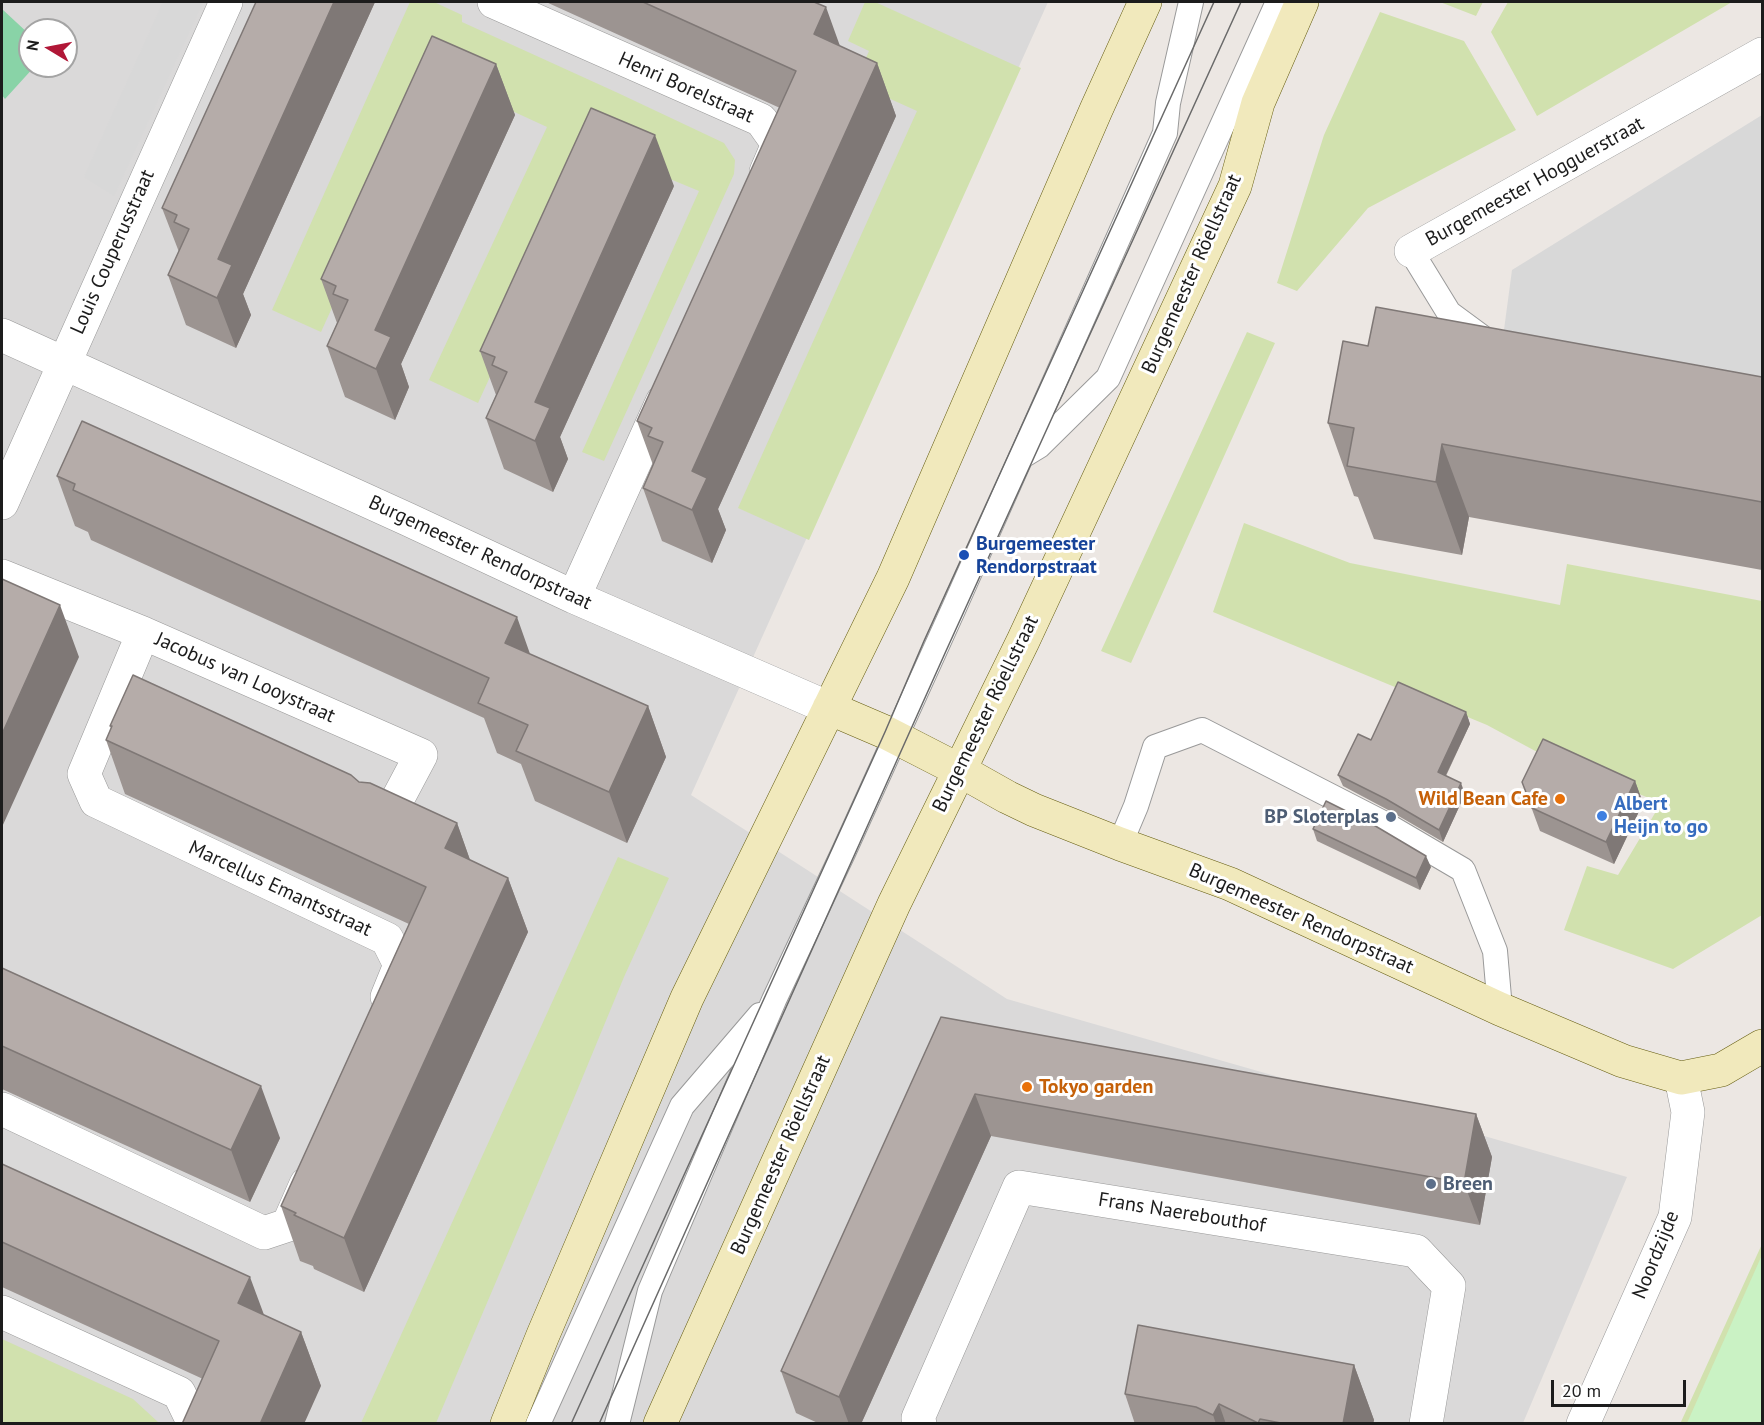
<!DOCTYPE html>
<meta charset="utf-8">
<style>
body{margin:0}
#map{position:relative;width:1764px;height:1425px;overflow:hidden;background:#ece7e3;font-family:"PT Sans",sans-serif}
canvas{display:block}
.frame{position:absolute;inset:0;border:3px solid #1c1c1c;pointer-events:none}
.north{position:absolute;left:18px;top:18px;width:60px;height:60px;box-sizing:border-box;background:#fff;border:2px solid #a4a4a4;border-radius:50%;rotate:280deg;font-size:16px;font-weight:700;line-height:24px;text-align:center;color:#1c1c1c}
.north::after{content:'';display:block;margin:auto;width:21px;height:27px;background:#b11737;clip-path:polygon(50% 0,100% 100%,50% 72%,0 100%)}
.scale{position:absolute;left:1551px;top:1380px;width:135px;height:27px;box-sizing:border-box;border:3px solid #1c1c1c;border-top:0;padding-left:8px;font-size:18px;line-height:21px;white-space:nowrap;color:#1c1c1c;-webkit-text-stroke:4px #fff;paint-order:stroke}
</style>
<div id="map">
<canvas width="1764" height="1425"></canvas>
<div class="frame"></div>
<div class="north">N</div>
<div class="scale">20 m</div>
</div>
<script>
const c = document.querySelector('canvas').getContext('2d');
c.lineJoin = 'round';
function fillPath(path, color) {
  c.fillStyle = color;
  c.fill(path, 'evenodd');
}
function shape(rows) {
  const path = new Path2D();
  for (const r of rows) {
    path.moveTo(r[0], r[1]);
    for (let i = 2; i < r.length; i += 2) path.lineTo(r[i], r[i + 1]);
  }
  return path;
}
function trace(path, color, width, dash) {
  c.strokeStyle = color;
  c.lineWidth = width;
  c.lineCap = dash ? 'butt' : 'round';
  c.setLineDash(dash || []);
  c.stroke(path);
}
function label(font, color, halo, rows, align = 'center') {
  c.font = font + ' "PT Sans",sans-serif';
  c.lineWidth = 6;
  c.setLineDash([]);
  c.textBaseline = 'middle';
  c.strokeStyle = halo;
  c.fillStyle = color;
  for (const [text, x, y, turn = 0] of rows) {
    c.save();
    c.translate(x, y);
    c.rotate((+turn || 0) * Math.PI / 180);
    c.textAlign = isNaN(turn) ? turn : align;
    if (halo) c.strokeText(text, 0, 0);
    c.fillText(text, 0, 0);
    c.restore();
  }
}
fillPath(shape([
 [2,2,1048,2,691,795,1007,999,1627,1177,1523,1423,2,1424],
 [30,30,66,30,66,66,30,66]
]), '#dad9d9');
fillPath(shape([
 [410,2,434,2,462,15,462,22,618,93,724,143,735,160,734,174,604,461,582,452,699,191,595,148,478,403,429,380,547,127,447,81,435,81,321,332,272,310],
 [865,2,875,2,1021,68,809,540,738,508,917,111,855,83,869,51,848,41],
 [1440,2,1483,2,1476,16],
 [1508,2,1732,2,1537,116,1491,32],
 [1380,12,1464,41,1516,130,1368,208,1297,291,1277,283,1324,135],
 [1247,332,1275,343,1131,663,1101,651],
 [1244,523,1350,563,1560,605,1567,564,1762,601,1762,915,1673,969,1564,930,1587,866,1618,875,1661,803,1539,753,1487,725,1213,612],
 [618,857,669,878,624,977,574,1098,436,1423,361,1423],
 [1762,1244,1762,1349,1729,1423,1680,1424],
 [2,1339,133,1399,158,1422,157,1424,2,1423]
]), '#d1e1ae');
fillPath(shape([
 [1762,1255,1762,1423,1687,1423]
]), '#caf2c4');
fillPath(shape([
 [2,9,30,35,30,66,35,66,5,99,2,95]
]), '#89d3a7');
fillPath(shape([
 [163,2,203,2,114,196,84,177],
 [1762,115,1762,405,1499,367,1512,270]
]), '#d8d8d8');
const lane = shape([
 [1411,251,1449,313,1487,341],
 [1021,457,1039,446,1108,378,1278,2],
 [1120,844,1136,806,1155,747,1202,730,1383,823,1463,870,1495,951,1500,1009],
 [538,1424,682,1106,760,1015],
 [617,1424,650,1291,774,1000,844,851,954,608,1165,133,1168,103,1191,2]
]);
const street = shape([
 [494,2,761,120,778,144,766,172],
 [1411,251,1762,54],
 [2,335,407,519,574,597,829,708],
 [2,503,226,2],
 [2,576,143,633,421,755,387,819],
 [574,597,662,402],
 [143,633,84,774,96,801,387,939,400,965,387,997],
 [2,1109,264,1233,288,1225,306,1184],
 [2,1312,179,1393,194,1424],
 [920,1424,918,1418,1019,1187,1416,1251,1449,1286,1426,1424],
 [1583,1424,1675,1217,1688,1112,1681,1078]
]);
const secondary = shape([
 [829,708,885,732,959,770,1007,797,1034,810,1120,844,1230,884,1500,1009,1623,1061,1681,1078,1721,1070,1762,1046],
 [507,1424,543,1335,687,998,893,578,1096,110,1145,2],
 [660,1424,894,904,1023,641,1235,186,1258,103,1302,2]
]);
trace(lane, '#999', 26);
trace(street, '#999', 34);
trace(secondary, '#655d11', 34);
trace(lane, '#fff', 24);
trace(street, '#fff', 33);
trace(secondary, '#f1e9bc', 33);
trace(shape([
 [571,1424,885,732,924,641,1214,2],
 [599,1424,946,651,1241,2]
]), '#6a6a6a', 1.5);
fillPath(shape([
 [256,2,375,2,243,294,251,315,236,348,186,325,168,275,179,252,162,208],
 [546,2,814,2,840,46,877,63,896,116,718,509,726,530,712,563,662,541,643,488,653,465,637,421,780,108],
 [496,64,515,115,401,364,409,387,395,420,345,397,327,346,337,323,321,279],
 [674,186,560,437,568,459,553,492,504,469,486,418,496,395,480,351],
 [1368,346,1762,377,1762,570,1469,517,1462,555,1374,539,1358,497,1354,496,1328,423],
 [57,476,531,655,648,706,666,757,627,843,535,801,521,764,497,753,484,718,91,540,88,532,75,526],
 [1466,712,1470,724,1446,776,1465,794,1443,842,1390,811,1343,786,1338,775,1371,740],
 [110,726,359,782,457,823,470,860,508,878,528,932,364,1292,314,1269,313,1266,300,1261,281,1206,409,924,125,794,106,740,111,728],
 [1635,781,1643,803,1614,864,1540,831,1522,782],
 [1313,829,1431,867,1420,890,1317,841],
 [2,968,280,1138,250,1202,2,1089],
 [941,1017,1476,1114,1492,1157,1480,1225,991,1136,861,1424,820,1424,796,1413,781,1371],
 [2,1164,264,1315,301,1332,321,1386,203,1379,2,1287],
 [1354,1365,1374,1420,1373,1424,1135,1424,1125,1394]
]), '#9c9491');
fillPath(shape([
 [334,2,375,2,243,294,251,315,236,348,217,298,218,259],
 [826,7,845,60,814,34],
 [877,63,896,116,718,509,726,530,712,563,692,510,692,471],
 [496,64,515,115,401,364,409,387,395,420,376,369,375,330],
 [655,135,674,186,560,437,568,459,553,492,535,441,535,402],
 [1442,444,1469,517,1462,555,1436,482],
 [60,605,79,657,2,827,2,734],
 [517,617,535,668,505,643],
 [648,706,666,757,627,843,609,792],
 [1466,712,1470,724,1442,783,1438,772],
 [1635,781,1643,803,1614,864,1606,842],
 [1461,783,1465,794,1443,842,1439,830],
 [457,823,476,877,445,848],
 [1426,856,1431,867,1420,890,1416,878],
 [508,878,528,932,364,1292,344,1238],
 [261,1086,280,1138,250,1202,231,1150],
 [975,1094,991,1136,861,1424,849,1424,839,1397],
 [1476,1114,1492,1157,1480,1225,1464,1183],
 [250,1277,270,1331,238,1303],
 [301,1332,321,1386,304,1424,260,1424],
 [1354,1365,1374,1420,1373,1424,1343,1424],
 [1219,1404,1226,1424,1216,1424,1213,1415]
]), '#7f7876');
const building = shape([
 [256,2,334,2,218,259,232,265,217,298,168,275,189,229,174,222,177,215,162,208,256,2],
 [643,2,814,2,826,7,814,34,877,63,692,471,707,478,692,510,643,488,663,442,648,436,652,428,637,421,796,71,643,2],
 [432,36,496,64,375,330,391,337,376,369,327,346,348,300,333,294,336,286,321,279,432,36],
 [591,108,655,135,535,402,550,408,535,441,486,418,507,372,492,365,495,357,480,351,591,108],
 [1376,307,1762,377,1762,502,1442,444,1436,482,1347,466,1354,428,1328,423,1343,341,1368,346,1376,307],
 [82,421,517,617,505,643,648,706,609,792,516,751,528,725,478,703,489,678,73,490,75,484,57,476,82,421],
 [2,579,60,605,2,734,2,579],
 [133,675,351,775,359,782,370,783,457,823,445,848,508,878,344,1238,294,1215,296,1213,281,1206,426,887,106,740,112,726,110,726,133,675],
 [1398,682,1466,712,1438,772,1461,783,1439,830,1386,799,1338,775,1358,734,1371,740,1398,682],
 [1543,739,1635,781,1606,842,1532,808,1522,782,1543,739],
 [1326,801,1372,824,1426,856,1416,878,1313,829,1326,801],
 [2,968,261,1086,231,1150,2,1046,2,968],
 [941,1017,1476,1114,1464,1183,975,1094,839,1397,781,1371,941,1017],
 [2,1164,250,1277,238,1303,301,1332,260,1424,182,1424,219,1341,2,1242,2,1164],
 [1138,1325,1354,1365,1343,1424,1286,1424,1260,1419,1258,1423,1219,1404,1213,1415,1196,1407,1125,1394,1138,1325]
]);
fillPath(building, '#b5aca9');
trace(building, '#7f7876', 1.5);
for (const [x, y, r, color] of [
 [964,555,6,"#1a4fb4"],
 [1560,799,6,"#e8710a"],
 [1602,816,6,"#3f7fe0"],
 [1391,817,6,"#5c6f8a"],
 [1027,1087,6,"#e8710a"],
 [1431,1184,6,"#5c6f8a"]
]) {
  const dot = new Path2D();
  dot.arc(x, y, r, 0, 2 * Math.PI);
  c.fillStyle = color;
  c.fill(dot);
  trace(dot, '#fff', 2);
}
label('20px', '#1c1c1c', '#fff', [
 ["Henri Borelstraat",686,88,24],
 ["Burgemeester Hogguerstraat",1535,182,-29],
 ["Louis Couperusstraat",113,252,-66],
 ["Burgemeester Röellstraat",1192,274,-66],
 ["Burgemeester Rendorpstraat",480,553,25],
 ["Jacobus van Looystraat",245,678,24],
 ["Burgemeester Röellstraat",986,714,-64],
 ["Marcellus Emantsstraat",280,889,25],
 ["Burgemeester Rendorpstraat",1301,919,24],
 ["Burgemeester Röellstraat",781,1155,-66],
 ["Frans Naerebouthof",1182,1213,9],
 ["Noordzijde",1656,1255,-68]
]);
label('bold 20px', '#164399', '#fff', [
 ["Burgemeester",976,544],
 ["Rendorpstraat",976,567]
], 'left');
label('bold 20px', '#c56008', '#fff', [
 ["Wild Bean Cafe",1548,799],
 ["Tokyo garden",1039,1087,"left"]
], 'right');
label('bold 20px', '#366cbe', '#fff', [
 ["Albert",1614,804],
 ["Heijn to go",1614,827]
], 'left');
label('bold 20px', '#4e5e75', '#fff', [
 ["BP Sloterplas",1379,817],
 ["Breen",1443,1184,"left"]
], 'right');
</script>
